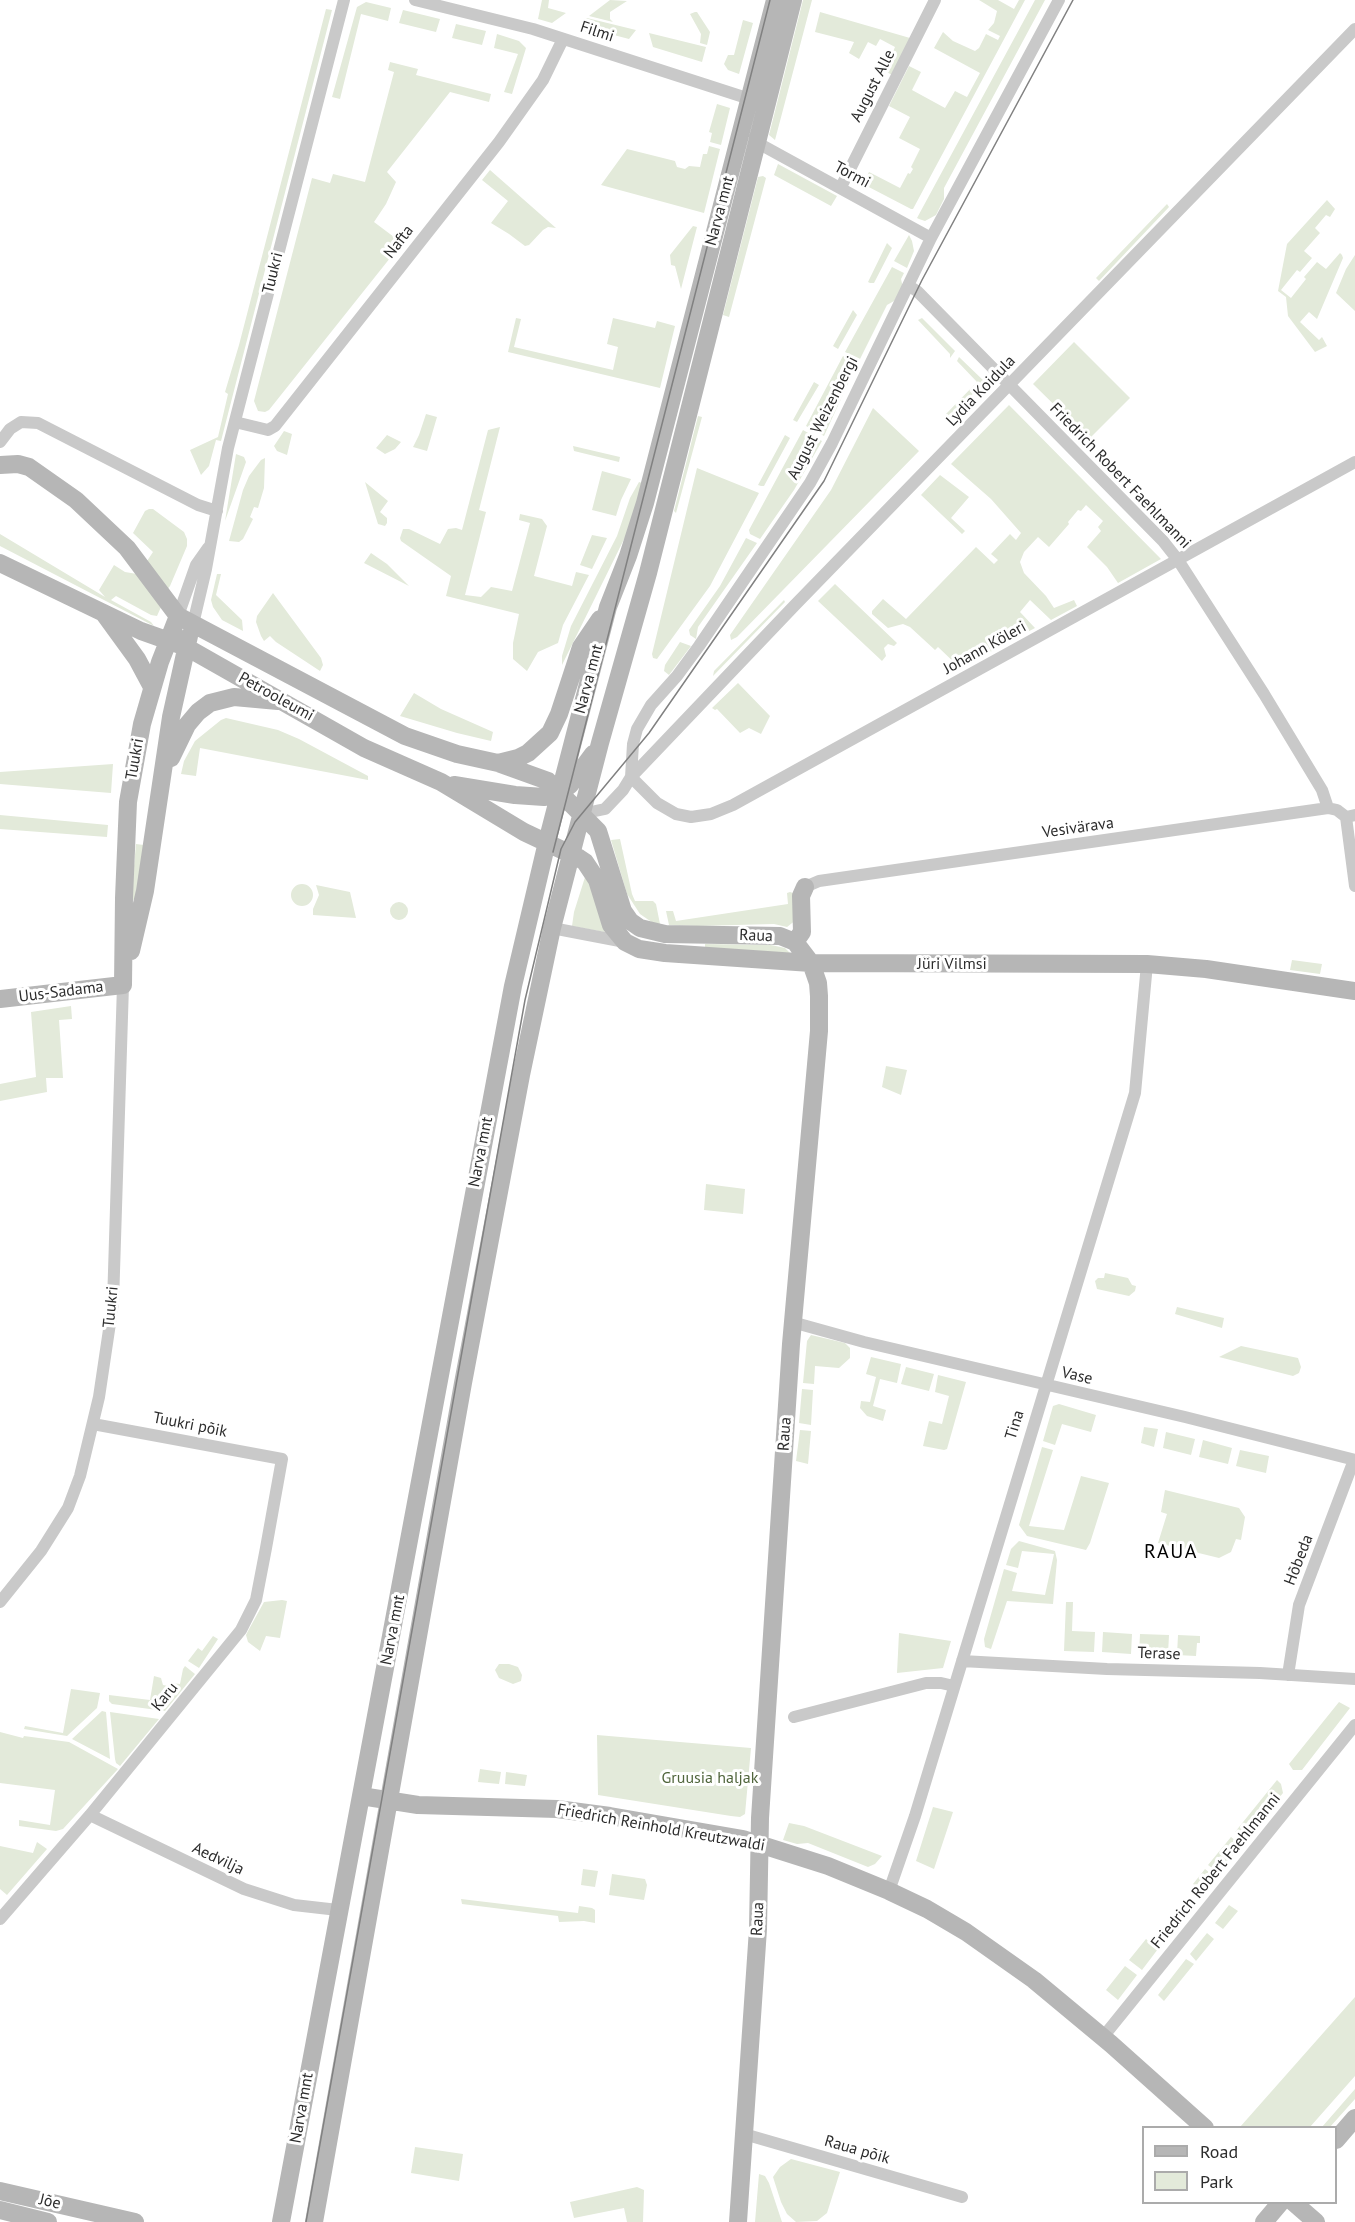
<!DOCTYPE html>
<meta charset="utf-8">
<style>
body{margin:0}
#map{position:relative;width:1355px;height:2222px;overflow:hidden;background:#fff;font-family:"PT Sans",sans-serif}
canvas{display:block}
.legend{position:absolute;left:1142px;top:2126px;width:195px;height:78px;box-sizing:border-box;background:#fff;border:2px solid #ababab;margin:0;padding:8px 10px;list-style:none;font-size:18px;color:#2c2c2c}
.legend li{display:flex;align-items:center;gap:12px;height:30px}
.legend b{width:30px;border:2px solid #ababab}
</style>
<div id="map">
<canvas width="1355" height="2222"></canvas>
<ul class="legend">
<li><b style="height:8px;background:#b6b6b6"></b>Road</li>
<li><b style="height:16px;background:#e3eada"></b>Park</li>
</ul>
</div>
<script>
const c = document.querySelector('canvas').getContext('2d');
c.lineJoin = 'round';
function fillPath(path, color) {
  c.fillStyle = color;
  c.fill(path, 'evenodd');
}
function shape(rows) {
  const path = new Path2D();
  for (const r of rows) {
    if (r.length === 3) {
      path.moveTo(r[0] + r[2], r[1]);
      path.arc(r[0], r[1], r[2], 0, 2 * Math.PI);
      continue;
    }
    path.moveTo(r[0], r[1]);
    for (let i = 2; i < r.length; i += 2) path.lineTo(r[i], r[i + 1]);
  }
  return path;
}
function trace(path, color, width, dash) {
  c.strokeStyle = color;
  c.lineWidth = width;
  c.lineCap = dash ? 'butt' : 'round';
  c.setLineDash(dash || []);
  c.stroke(path);
}
function label(font, color, halo, rows, align = 'center') {
  c.font = font + ' "PT Sans",sans-serif';
  c.lineWidth = 6;
  c.setLineDash([]);
  c.textBaseline = 'middle';
  c.strokeStyle = halo;
  c.fillStyle = color;
  for (const [text, x, y, turn = 0] of rows) {
    c.save();
    c.translate(x, y);
    c.rotate((+turn || 0) * Math.PI / 180);
    c.textAlign = isNaN(turn) ? turn : align;
    if (halo) c.strokeText(text, 0, 0);
    c.fillText(text, 0, 0);
    c.restore();
  }
}
fillPath(shape([
 [542,0,549,0,548,8,566,13,552,23,538,19],
 [610,0,627,1,610,12,610,19,613,22,589,16],
 [803,0,812,0,775,140,769,135],
 [979,0,998,0,1014,9,1019,0,1025,0,913,209,911,209,863,184,869,172,900,188,908,173,910,174,913,169,911,167,920,149,899,138,910,117,889,106,909,66,921,72,912,90,945,108,955,91,967,97,980,73,934,48,943,32,953,41,975,51,979,48,986,34,998,40,1000,36,988,30,994,23,997,11],
 [1035,0,1045,0,944,188,944,199,936,215,925,221,919,219,917,218],
 [366,2,391,8,388,21,361,14,340,99,332,97,357,7],
 [326,9,332,10,221,441,216,440,209,466,201,475,190,450,218,437,228,394,225,392,239,345],
 [403,10,440,19,436,32,399,23],
 [695,12,697,12,710,32,707,45,700,43,701,34,690,14],
 [820,12,910,38,892,75,885,71,895,47,880,39,876,46,868,42,859,59,849,53,854,42,815,32],
 [587,18,636,30,629,39,610,34,600,35,580,30,581,23],
 [743,20,753,23,739,74,728,70,724,64,728,55,734,55],
 [456,24,486,31,482,45,452,38],
 [649,33,706,47,702,62,653,47],
 [497,34,519,41,526,48,512,94,504,92,518,54,494,48],
 [390,62,418,69,416,75,491,94,489,102,450,92,387,172,396,182,386,204,374,222,402,243,269,410,265,412,258,411,254,401,312,178,330,183,333,174,365,182,394,72,388,70],
 [717,104,730,108,721,145,710,142,712,133,709,132],
 [709,146,720,149,704,213,601,185,627,149,675,161,677,167,685,169,689,166,700,167,703,154,707,154],
 [778,164,837,196,831,206,774,175],
 [490,170,556,228,548,227,543,230,529,245,525,246,509,234,491,223,508,201,482,180],
 [763,176,766,178,729,317,723,315,758,177],
 [1327,200,1335,209,1330,217,1326,215,1315,228,1320,233,1304,251,1312,258,1300,272,1297,270,1281,290,1291,298,1306,279,1304,277,1317,262,1326,269,1340,253,1342,255,1343,258,1317,319,1309,312,1300,322,1319,340,1322,337,1327,346,1315,352,1288,316,1286,297,1278,291,1287,244],
 [1167,204,1169,207,1099,281,1096,278],
 [693,226,697,227,681,289,675,266,671,265,670,255],
 [909,235,912,241,914,251,907,268,894,261],
 [887,243,892,248,874,283,870,283,868,282],
 [1355,255,1355,311,1336,293,1346,269],
 [892,267,904,273,901,279,903,288,894,301,887,305,860,359,845,352],
 [853,310,857,315,838,349,833,346],
 [516,318,521,319,514,347,613,370,618,347,607,344,613,318,655,328,657,321,675,326,660,388,508,352],
 [922,318,955,351,950,358,950,354,918,320],
 [1074,342,1130,398,1089,439,1033,384],
 [843,356,857,364,824,436,806,426],
 [959,357,985,382,950,416,946,414,977,382,957,361],
 [814,382,819,385,797,422,793,420],
 [1009,405,1161,559,1118,583,1107,567,1087,547,1101,531,1098,527,1103,521,1086,505,1081,511,1078,510,1068,522,1069,524,1049,547,1038,537,1024,552,1020,562,1024,573,1046,596,1054,608,1074,600,1077,606,1051,620,1030,600,1020,612,1035,628,960,668,938,647,935,650,910,627,903,624,888,628,872,614,872,611,883,599,906,619,976,547,994,564,998,560,991,554,1010,534,1016,540,1021,533,991,499,951,464],
 [873,408,919,451,737,637,731,640,730,635,831,490],
 [426,414,437,417,427,451,413,447,419,435],
 [698,416,702,417,676,513,674,511],
 [500,427,479,510,486,512,465,595,481,597,491,587,512,591,530,523,519,520,520,514,542,519,547,526,534,576,572,586,576,572,589,575,563,625,558,643,538,652,527,671,513,659,513,643,519,614,446,596,451,576,401,541,400,538,403,529,409,529,440,544,448,529,456,528,462,530,488,430],
 [803,430,822,441,794,490,760,539,750,534,749,530],
 [284,431,292,434,287,455,277,451,274,446],
 [387,435,401,442,395,449,385,454,376,448],
 [785,435,790,438,764,486,761,486,758,485],
 [573,446,620,457,619,462,574,451],
 [236,454,244,457,246,462,225,521],
 [265,458,264,488,258,508,254,507,250,517,253,519,243,539,239,542,229,541,243,490,249,476,261,460],
 [697,468,759,493,710,586,657,659,653,658,652,654],
 [602,471,631,479,621,500,616,516,592,510],
 [940,475,969,497,951,518,965,531,962,534,921,495],
 [365,482,388,501,380,512,387,518,387,523,385,526,378,524],
 [639,482,642,483,632,523,562,665,562,656,571,626,617,536,630,498],
 [149,509,153,509,184,532,187,539,187,546,170,586,167,590,147,561,153,552,133,533,145,511],
 [0,534,105,597,99,590,114,565,125,572,137,574,161,607,157,616,151,615,116,596,111,600,151,622,154,626,0,546],
 [592,535,607,538,592,569,580,565],
 [746,538,757,543,698,627,696,639,690,635,689,630,720,586],
 [371,553,387,564,409,586,364,563],
 [217,574,221,574,216,595,242,620,243,631,222,620,213,607,211,600],
 [835,584,897,643,894,646,888,644,884,648,886,656,882,661,818,601],
 [273,593,321,658,323,665,320,671,276,642,270,636,264,641,261,636,256,622,257,616],
 [784,600,785,602,713,676,714,671],
 [680,642,691,646,669,675,664,671,665,665],
 [738,683,770,716,761,734,749,728,740,733,717,709,715,710,712,708],
 [414,693,441,709,493,732,491,741,457,733,400,716],
 [226,718,278,730,299,739,368,776,368,780,200,748,196,776,181,774,184,761,195,741,221,720],
 [113,764,111,793,0,784,0,772],
 [0,815,108,825,107,837,0,829],
 [620,839,632,894,635,901,653,901,656,904,660,924,653,923,640,914,627,894,611,840],
 [136,844,144,845,135,900,131,899],
 [586,874,606,931,604,932,572,926,574,912],
 [302,895,11],
 [316,885,350,892,356,918,313,915,313,909,319,895],
 [790,892,793,893,796,920,787,927,774,924,698,926,669,925,666,911,673,911,676,921,788,904,787,893],
 [399,911,9],
 [705,944,771,945,785,948,790,953,705,949],
 [1292,960,1322,964,1320,974,1290,970],
 [71,1006,72,1019,59,1020,63,1078,46,1078,47,1092,0,1101,0,1084,36,1077,31,1012],
 [886,1066,907,1070,901,1095,882,1087],
 [706,1184,745,1189,743,1214,704,1210],
 [1105,1273,1128,1278,1132,1285,1136,1286,1135,1291,1129,1296,1097,1289,1095,1281,1098,1278,1104,1278],
 [1177,1307,1224,1318,1222,1328,1175,1314],
 [811,1335,845,1343,850,1348,850,1358,839,1368,815,1366,814,1384,803,1383,807,1341],
 [1241,1346,1298,1358,1301,1367,1299,1373,1293,1376,1219,1357],
 [871,1357,901,1364,897,1383,880,1379,873,1406,886,1410,883,1421,867,1416,860,1408,861,1401,870,1402,876,1377,866,1374],
 [906,1367,934,1374,929,1391,901,1384],
 [938,1375,966,1382,947,1449,944,1450,923,1446,929,1421,942,1424,949,1396,935,1392],
 [802,1389,813,1390,811,1425,799,1423],
 [1059,1404,1096,1415,1091,1432,1062,1424,1055,1445,1043,1441,1053,1406],
 [1144,1427,1158,1429,1154,1447,1141,1443],
 [800,1430,811,1431,808,1464,796,1461],
 [1166,1432,1195,1439,1191,1455,1163,1448],
 [1203,1440,1232,1448,1228,1464,1199,1457],
 [1042,1447,1053,1450,1029,1526,1064,1530,1081,1476,1109,1483,1090,1543,1086,1550,1027,1536,1019,1525],
 [1240,1450,1269,1456,1266,1473,1236,1466],
 [1165,1490,1239,1508,1245,1517,1241,1540,1236,1539,1231,1552,1219,1558,1158,1543,1167,1514,1161,1512],
 [1019,1541,1055,1551,1057,1560,1053,1604,1007,1601,991,1649,985,1647,984,1639,1004,1569,1017,1573,1012,1591,1045,1595,1054,1554,1022,1551,1018,1568,1006,1565,1011,1549],
 [282,1600,287,1601,280,1638,266,1636,260,1651,248,1642,246,1635,248,1631,264,1602],
 [1066,1602,1073,1602,1072,1631,1095,1632,1094,1652,1064,1651],
 [1103,1632,1132,1634,1131,1654,1102,1652],
 [899,1633,951,1641,943,1668,897,1673],
 [1140,1634,1169,1635,1168,1654,1139,1654],
 [1178,1635,1200,1636,1200,1643,1197,1643,1196,1656,1177,1655],
 [213,1636,218,1639,199,1668,188,1661,198,1648,202,1651],
 [499,1664,509,1664,518,1667,522,1675,521,1681,513,1684,499,1678,495,1670],
 [185,1666,195,1674,165,1711,112,1704,109,1701,109,1695,150,1700,154,1676,161,1678,163,1685,168,1686,171,1683,180,1684,183,1669],
 [71,1689,100,1693,97,1708,67,1736,24,1729,25,1726,63,1733],
 [1339,1702,1350,1708,1302,1770,1293,1770,1289,1764],
 [102,1711,106,1712,110,1759,72,1739],
 [110,1712,159,1719,120,1766,116,1763,115,1759],
 [0,1732,23,1738,24,1736,69,1742,118,1769,63,1829,56,1831,19,1826,19,1820,50,1825,55,1790,0,1783],
 [597,1735,751,1748,745,1814,740,1817,731,1816,598,1795],
 [480,1769,501,1772,499,1784,478,1782],
 [506,1772,527,1775,525,1786,505,1784],
 [1277,1780,1281,1784,1283,1793,1245,1840,1235,1832],
 [933,1807,953,1812,934,1869,916,1861],
 [789,1823,804,1826,882,1856,875,1864,868,1867,808,1843,797,1844,783,1840],
 [1231,1837,1241,1845,1219,1873,1208,1865],
 [37,1842,47,1849,7,1895,0,1889,0,1846,33,1853],
 [583,1869,598,1871,595,1887,581,1885],
 [1205,1869,1215,1877,1201,1895,1194,1890,1196,1886,1193,1884],
 [612,1874,645,1879,647,1885,644,1900,609,1895],
 [461,1899,578,1913,579,1906,592,1908,595,1910,595,1923,584,1921,559,1922,558,1916,462,1904],
 [1229,1905,1238,1911,1223,1929,1215,1923],
 [1207,1933,1214,1939,1196,1961,1190,1954],
 [1146,1939,1158,1949,1142,1970,1129,1960],
 [1186,1959,1194,1964,1164,2001,1158,1995],
 [1125,1966,1137,1975,1118,2000,1106,1990],
 [1355,1997,1355,2076,1310,2127,1240,2127],
 [1355,2089,1355,2099,1330,2127,1322,2127],
 [415,2147,463,2154,459,2181,411,2173],
 [791,2159,840,2172,827,2213,817,2221,796,2222,787,2214,781,2202,773,2177,780,2167],
 [759,2174,765,2176,769,2183,782,2222,755,2222],
 [637,2187,644,2190,643,2222,627,2222,624,2208,574,2218,570,2202]
]), '#e3eada');
trace(shape([
 [415,0,533,29,756,101],
 [755,136,756,142,931,238],
 [841,187,935,0],
 [909,286,917,291,1163,541,1178,560,1264,694,1322,790,1328,808],
 [235,422,268,430,275,426,499,142,543,80,563,39],
 [0,442,10,429,21,422,38,423,198,505,217,511],
 [178,616,196,565,208,548],
 [193,624,206,569,228,448,344,0],
 [631,777,633,744,637,729,651,705,677,676,699,646,810,483,832,443,931,238,1059,0],
 [631,777,657,803,676,814,691,817,711,814,733,805,1355,462],
 [581,814,605,809,623,790,631,777,795,605,1355,29],
 [1346,817,1355,886],
 [805,887,819,881,1328,808,1337,810,1346,817,1355,815],
 [552,928,625,942],
 [792,1322,864,1342,1185,1417,1355,1460],
 [0,1602,41,1551,68,1508,80,1476,99,1397,113,1303,123,985],
 [962,1661,1107,1669,1260,1673,1355,1679],
 [1288,1675,1299,1605,1354,1460],
 [794,1717,926,1683,941,1683,954,1686],
 [90,1815,244,1889,294,1905,338,1910],
 [889,1891,915,1816,1135,1093,1147,964],
 [0,1919,90,1815,241,1630,256,1600,266,1548,282,1459,93,1424],
 [1103,2037,1355,1725],
 [744,2134,962,2197]
]), '#c9c9c9', 12);
trace(shape([
 [0,465,18,464,29,467,76,500,127,548,178,616,405,736,457,754,498,763,548,781,598,831,623,911,630,921,640,928,665,934,780,936,795,942,811,963,818,983,819,996,819,1031,791,1344,760,1818,758,1929,738,2222],
 [0,563,141,631,186,647,364,748,441,782,524,832,579,858,585,862,597,880,611,925,625,942,639,949,665,953,811,963,1147,964,1206,969,1355,991],
 [105,615,137,659,152,687],
 [171,758,187,725,198,712,210,703,234,697,278,701],
 [498,763,518,758,528,753,550,733,559,714,581,647,600,619],
 [454,785,515,795,544,797,559,793,570,785,593,754],
 [795,942,802,932,801,896,805,887],
 [131,951,145,891,171,717,189,636],
 [123,985,124,898,128,802,142,724,160,662,178,616],
 [0,999,123,985],
 [361,1796,418,1805,557,1809,610,1816,743,1839,828,1866,889,1891,927,1909,966,1932,1034,1980,1111,2044,1205,2128],
 [1336,2140,1355,2118],
 [0,2191,135,2222],
 [1293,2202,1316,2222],
 [0,2210,48,2222],
 [281,2222,513,986,547,842,608,607,628,556,645,503,775,0],
 [314,2222,463,1383,521,1075,552,928,600,743,648,573,793,0],
 [1264,2222,1281,2202]
]), '#b6b6b6', 18);
trace(shape([
 [553,852,770,0],
 [306,2222,525,1000,561,849,575,822,649,733,824,481,922,280,1073,0]
]), '#818181', 1.5);
label('16px', '#2c2c2c', '#fff', [
 ["Filmi",597,32,18],
 ["August Alle",873,86,-63],
 ["Tormi",852,175,28],
 ["Narva mnt",720,211,-75],
 ["Nafta",399,242,-52],
 ["Tuukri",273,273,-76],
 ["Lydia Koidula",981,391,-46],
 ["August Weizenbergi",823,418,-63],
 ["Friedrich Robert Faehlmanni",1120,476,46],
 ["Johann Köleri",985,648,-29],
 ["Narva mnt",589,679,-75],
 ["Petrooleumi",276,697,29],
 ["Tuukri",135,759,-80],
 ["Vesivärava",1078,828,-8],
 ["Raua",756,936,2],
 ["Jüri Vilmsi",952,964],
 ["Uus-Sadama",61,992,-7],
 ["Narva mnt",481,1152,-79],
 ["Tuukri",111,1307,-84],
 ["Vase",1077,1376,13],
 ["Tuukri põik",190,1425,11],
 ["Tina",1015,1425,-73],
 ["Raua",785,1434,-86],
 ["Hõbeda",1299,1560,-69],
 ["Narva mnt",393,1630,-79],
 ["Terase",1159,1654,2],
 ["Karu",165,1697,-51],
 ["Friedrich Reinhold Kreutzwaldi",661,1828,10],
 ["Aedvilja",218,1859,25],
 ["Friedrich Robert Faehlmanni",1216,1871,-51],
 ["Raua",758,1919,-87],
 ["Narva mnt",302,2108,-80],
 ["Raua põik",857,2150,16],
 ["Jõe",50,2202,13]
]);
label('16px', '#50653c', '#fff', [
 ["Gruusia haljak",710,1778]
]);
c.letterSpacing = '1.5px';
label('20px', '#000', '#fff', [
 ["RAUA",1171,1552]
]);
c.letterSpacing = '0px';
</script>
